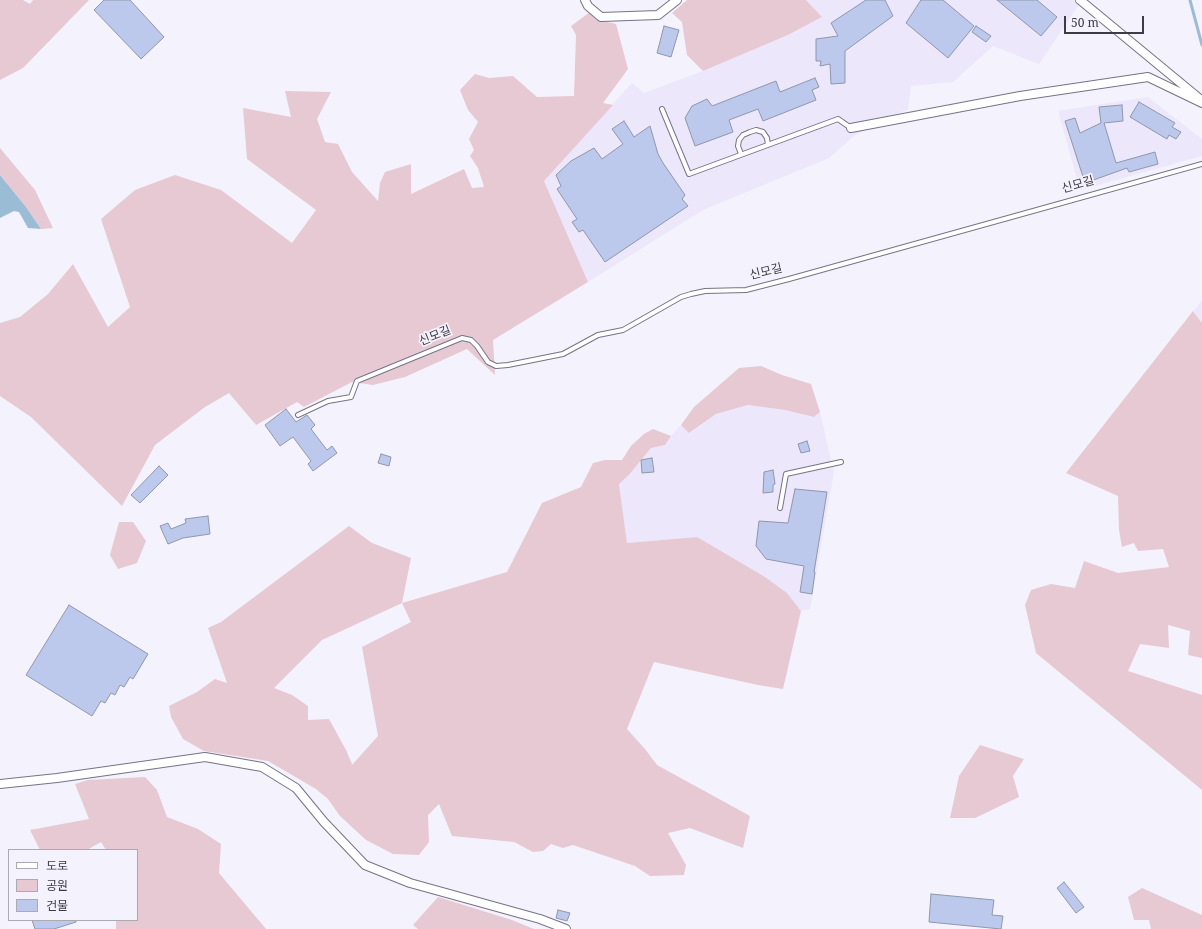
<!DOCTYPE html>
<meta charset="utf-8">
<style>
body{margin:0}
#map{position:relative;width:1202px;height:929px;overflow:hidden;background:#f4f2fc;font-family:"Noto Serif","Noto Sans KR",serif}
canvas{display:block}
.legend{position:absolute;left:8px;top:849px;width:130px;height:72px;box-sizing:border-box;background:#f4f2fc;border:1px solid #aba9b2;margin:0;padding:5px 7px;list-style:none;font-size:12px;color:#3d3b44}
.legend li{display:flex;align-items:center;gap:8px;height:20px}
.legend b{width:20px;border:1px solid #aba9b2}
.scale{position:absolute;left:1064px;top:16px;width:80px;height:18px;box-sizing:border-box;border:2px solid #3d3b44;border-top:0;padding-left:5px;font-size:12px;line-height:14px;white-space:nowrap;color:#3d3b44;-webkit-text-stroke:3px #f4f2fc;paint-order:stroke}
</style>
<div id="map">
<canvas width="1202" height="929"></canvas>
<ul class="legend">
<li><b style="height:5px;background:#fff"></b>도로</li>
<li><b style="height:11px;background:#e7c9d4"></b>공원</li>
<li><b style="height:11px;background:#bcc9ec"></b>건물</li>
</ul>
<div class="scale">50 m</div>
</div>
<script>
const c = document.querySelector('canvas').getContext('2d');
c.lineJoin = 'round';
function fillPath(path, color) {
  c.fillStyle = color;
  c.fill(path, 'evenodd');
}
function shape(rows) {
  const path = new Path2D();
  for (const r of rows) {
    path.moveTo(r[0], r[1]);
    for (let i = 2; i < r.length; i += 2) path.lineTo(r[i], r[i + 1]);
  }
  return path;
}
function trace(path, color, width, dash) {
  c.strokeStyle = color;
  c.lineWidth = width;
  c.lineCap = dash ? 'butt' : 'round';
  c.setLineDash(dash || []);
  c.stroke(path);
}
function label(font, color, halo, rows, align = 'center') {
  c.font = font + ' "Noto Serif","Noto Sans KR",serif';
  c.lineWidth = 3.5;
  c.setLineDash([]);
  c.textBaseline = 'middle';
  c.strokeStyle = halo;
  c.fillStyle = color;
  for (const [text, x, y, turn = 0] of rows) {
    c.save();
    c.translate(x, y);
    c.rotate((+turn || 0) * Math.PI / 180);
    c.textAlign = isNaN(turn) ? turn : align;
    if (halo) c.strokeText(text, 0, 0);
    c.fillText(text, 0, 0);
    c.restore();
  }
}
fillPath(shape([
 [806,0,1082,0,1039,64,993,46,953,82,911,86,908,109,854,136,829,158,703,210,588,282,544,181,632,83,644,93,703,71,788,35,822,17],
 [1148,97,1202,139,1202,156,1080,190,1058,111],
 [1202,300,1202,323,1194,311],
 [748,405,785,410,814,417,820,412,834,472,810,609,801,611,787,593,697,537,627,543,619,484,629,475,651,448,665,445,671,436,681,425,690,433,716,414]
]), '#ece7fa');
fillPath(shape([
 [0,0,23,0,30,4,33,0,89,0,23,68,0,80],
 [687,0,806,0,822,17,788,35,703,71,687,55,682,22,672,13],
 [590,12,595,19,616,24,628,69,603,103,613,105,544,181,588,282,493,340,495,375,467,349,405,377,373,385,352,382,304,407,297,402,256,425,229,393,205,407,155,445,122,506,31,417,0,396,0,323,20,317,48,294,73,264,108,327,130,307,101,219,135,190,175,175,221,190,292,243,316,210,247,159,243,108,291,117,285,91,331,92,317,119,325,142,338,144,352,172,378,201,380,183,385,172,411,164,411,194,464,169,472,188,484,187,478,168,470,156,474,150,469,139,478,122,468,110,460,90,475,74,489,78,513,76,537,97,574,96,576,35,571,26],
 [0,148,35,190,53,228,41,229,26,207,0,175],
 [1193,311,1202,323,1202,658,1188,655,1190,631,1168,625,1169,648,1140,644,1128,671,1202,695,1202,790,1036,653,1025,605,1031,590,1051,584,1075,588,1084,561,1118,573,1169,567,1163,549,1138,551,1134,543,1122,547,1119,530,1118,496,1066,473],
 [761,366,782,375,811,384,820,412,814,417,785,410,748,405,716,414,689,433,681,425,694,407,739,368],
 [653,429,671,436,665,445,651,448,629,475,619,484,627,543,697,537,765,577,787,593,801,611,783,689,758,685,654,662,627,729,645,749,657,765,750,816,743,848,690,828,668,833,686,865,684,875,650,876,635,866,573,845,563,848,551,844,543,851,533,852,514,842,452,836,439,804,428,815,429,842,419,855,393,854,366,840,340,816,328,799,316,789,268,761,204,751,183,739,171,717,169,706,197,692,215,679,227,683,208,628,221,622,349,526,372,543,411,558,402,603,507,572,542,503,581,487,593,463,605,460,622,460,631,446,644,434],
 [402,603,411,622,362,647,378,736,351,766,352,764,346,750,329,719,308,720,308,706,292,695,274,688,322,640],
 [119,522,133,522,146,541,137,563,118,569,110,555],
 [980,745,1024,759,1013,776,1019,797,975,818,950,818,959,776],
 [145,777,157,790,167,817,198,829,221,844,219,873,266,929,116,929,116,920,137,920,137,850,106,850,101,842,87,850,40,850,30,830,89,819,75,784,88,780],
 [1142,888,1202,915,1202,929,1151,929,1149,920,1134,920,1128,897],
 [438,897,512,920,534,929,418,929,413,925]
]), '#e7c9d4');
fillPath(shape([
 [0,175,26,207,41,229,28,228,19,212,14,211,0,218]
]), '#9bbcd5');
trace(shape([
 [1190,0,1202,45]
]), '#9bbcd5', 3);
const building = shape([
 [104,0,130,0,164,37,141,59,94,10,104,0],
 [866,0,885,0,893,16,845,51,845,83,831,84,830,64,820,66,821,61,816,61,816,39,838,36,831,23,866,0],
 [921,0,943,0,974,26,948,58,906,23,921,0],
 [997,0,1037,0,1057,17,1041,36,997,0],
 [664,26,679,30,671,57,657,53,664,26],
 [976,26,991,36,986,42,972,32,976,26],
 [815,78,819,87,812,90,816,100,763,121,758,109,729,120,733,132,695,146,685,118,692,106,707,99,712,106,776,81,780,92,815,78],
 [1139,102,1175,123,1172,127,1181,132,1176,139,1169,135,1167,139,1130,117,1139,102],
 [1122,105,1123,121,1104,123,1116,163,1155,152,1158,164,1129,172,1127,168,1085,183,1065,121,1075,118,1080,133,1101,123,1099,107,1122,105],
 [624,121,634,137,650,126,658,154,663,163,685,195,682,199,688,206,605,262,583,230,579,232,572,222,577,219,557,189,561,186,556,175,571,161,594,148,602,159,623,144,612,129,624,121],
 [286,409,296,422,307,415,315,425,311,429,327,450,332,446,337,453,313,471,308,464,311,461,293,437,280,446,265,425,286,409],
 [807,441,810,451,801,453,798,444,807,441],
 [381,454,391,457,389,466,378,463,381,454],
 [652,458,654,472,642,473,641,460,652,458],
 [159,466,168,475,140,503,131,495,159,466],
 [773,470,775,484,773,485,773,492,763,493,764,472,773,470],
 [795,489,827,492,814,572,815,572,812,594,800,592,804,566,766,559,756,546,759,521,788,523,795,489],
 [208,516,210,534,183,538,168,544,160,526,168,523,171,529,186,523,185,519,208,516],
 [69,605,148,654,133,679,130,677,124,687,120,685,115,695,111,693,105,703,101,701,92,716,26,675,69,605],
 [1064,882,1084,907,1076,913,1057,888,1064,882],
 [931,894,994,900,992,915,1003,916,1001,929,929,922,931,894],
 [558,910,570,913,567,921,556,918,558,910],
 [32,920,76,920,76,922,54,929,35,929,32,920]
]);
fillPath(building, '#bcc9ec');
trace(building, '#8f97ac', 1);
const lane = shape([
 [662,109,689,174,838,119,851,128],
 [741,154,738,146,739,140,743,135,750,132,756,130,763,132,767,138,768,145],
 [298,415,328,401,351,397,357,381,462,338,471,340,477,346,488,362,496,366,508,365,563,354,598,335,623,330,681,297,691,294,705,291,746,290,789,279,1202,164],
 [780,508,786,474,841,462]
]);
const street = shape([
 [585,0,588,6,601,17,658,15,677,0],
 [1080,0,1200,99],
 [851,128,1020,96,1148,77,1202,103],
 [0,784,57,778,205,757,262,767,296,788,324,822,365,865,410,883,540,919,566,929]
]);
trace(lane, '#777287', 6);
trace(street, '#777287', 10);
trace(lane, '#fff', 4);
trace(street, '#fff', 8);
label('12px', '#3d3b44', '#f4f2fc', [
 ["신모길",1078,185,-16],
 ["신모길",766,272,-14],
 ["신모길",435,336,-22]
]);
</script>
